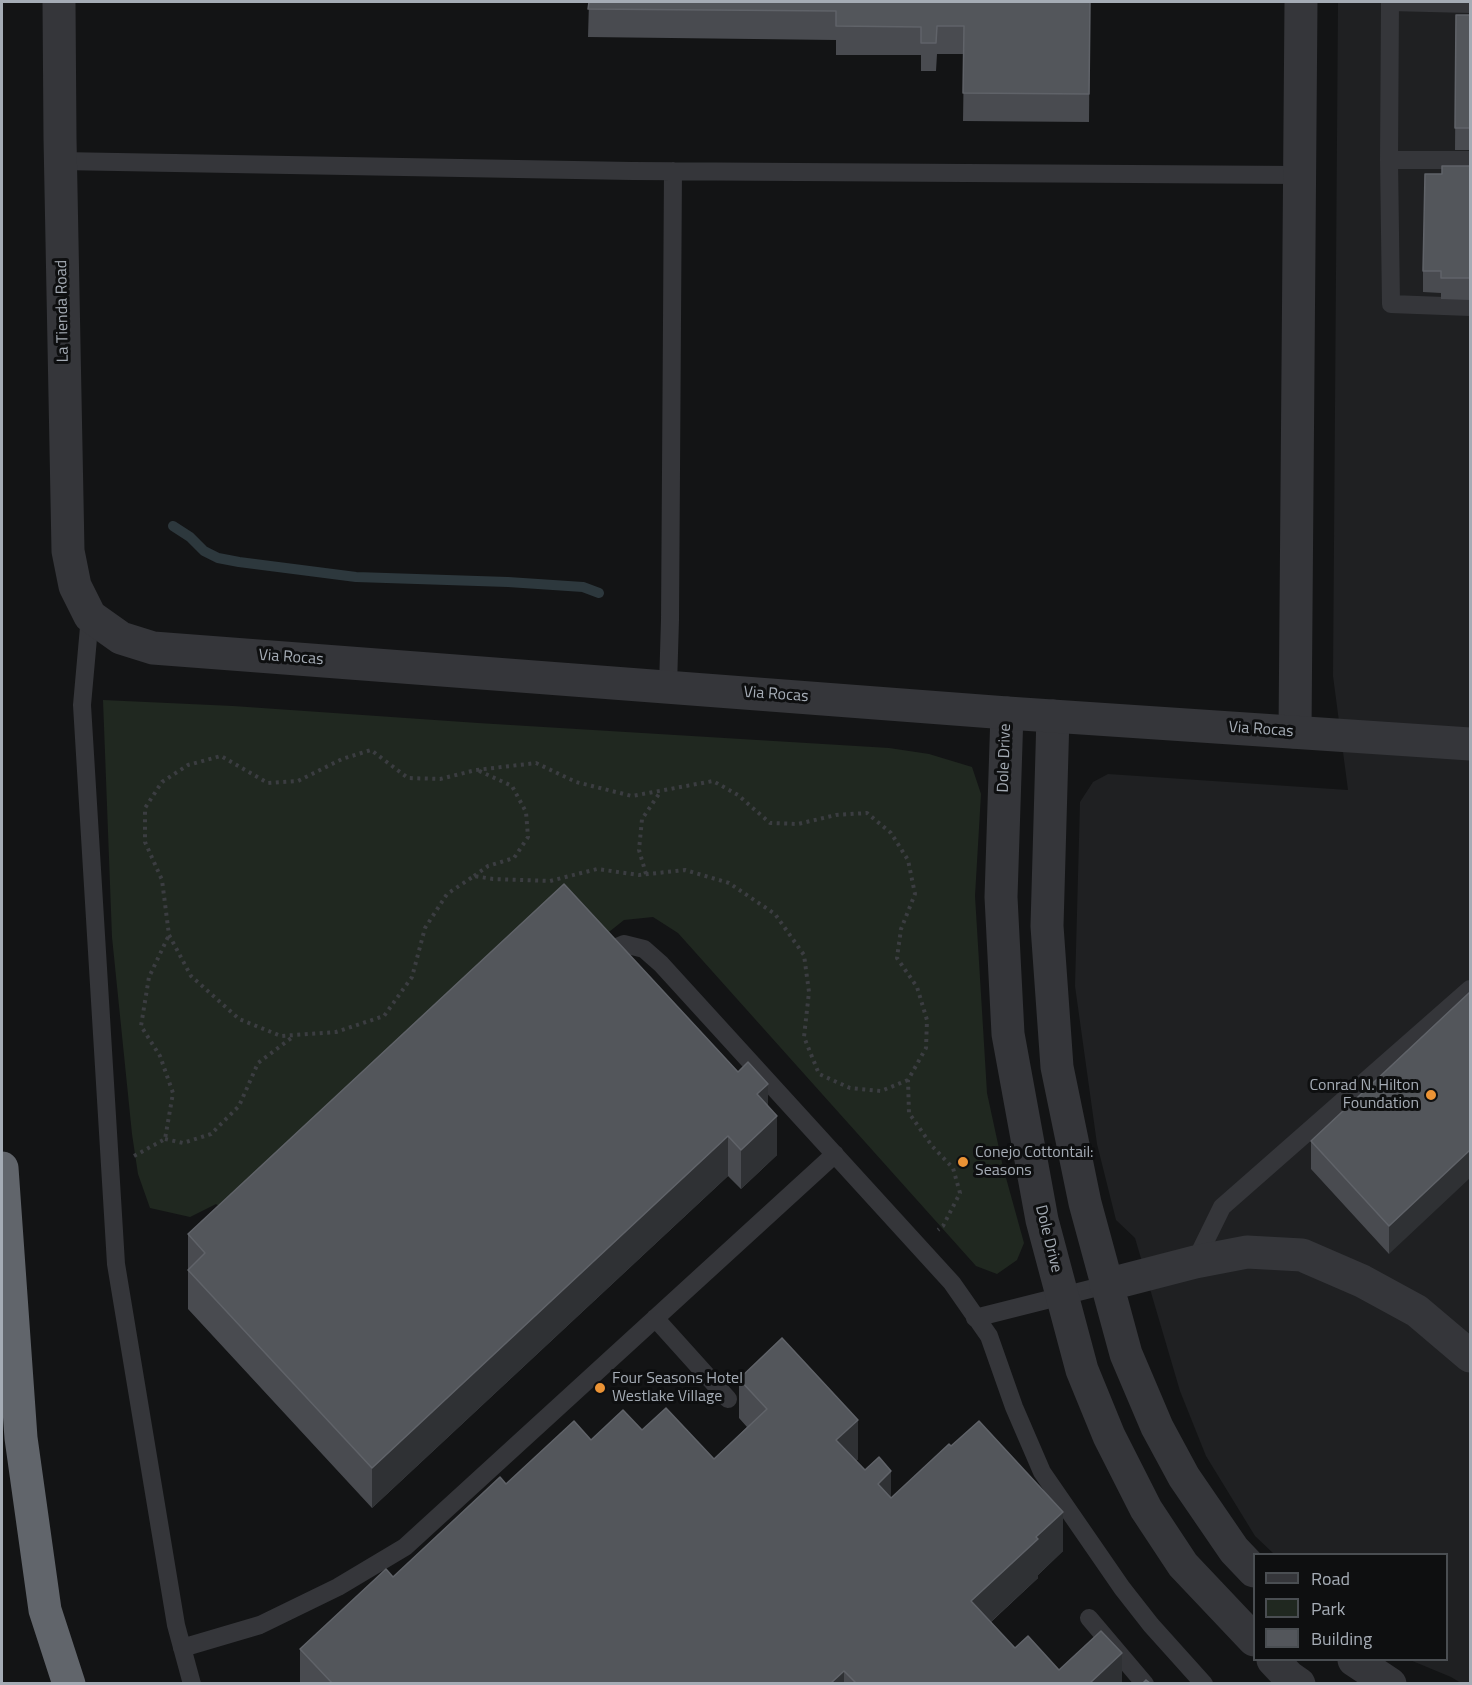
<!DOCTYPE html>
<style>
body{margin:0}
#map{position:relative;width:1472px;height:1685px;overflow:hidden;background:#131415;font-family:"Titillium Web",sans-serif}
canvas{display:block}
.frame{position:absolute;inset:0;border:3px solid #a5acb5;pointer-events:none}
.legend{position:absolute;left:1253px;top:1553px;width:195px;height:108px;box-sizing:border-box;background:#0e0f10;border:2px solid #4a4e52;margin:0;padding:8px 10px;list-style:none;font-size:18px;color:#a5acb5}
.legend li{display:flex;align-items:center;gap:12px;height:30px}
.legend b{width:30px;border:2px solid #4a4e52}
</style>
<div id="map">
<canvas width="1472" height="1685"></canvas>
<div class="frame"></div>
<ul class="legend">
<li><b style="height:8px;background:#35363a"></b>Road</li>
<li><b style="height:16px;background:#202820"></b>Park</li>
<li><b style="height:16px;background:#53565b"></b>Building</li>
</ul>
</div>
<script>
const c = document.querySelector('canvas').getContext('2d');
c.lineJoin = 'round';
function fillPath(path, color) {
  c.fillStyle = color;
  c.fill(path, 'evenodd');
}
function shape(rows) {
  const path = new Path2D();
  for (const r of rows) {
    path.moveTo(r[0], r[1]);
    for (let i = 2; i < r.length; i += 2) path.lineTo(r[i], r[i + 1]);
  }
  return path;
}
function trace(path, color, width, dash) {
  c.strokeStyle = color;
  c.lineWidth = width;
  c.lineCap = dash ? 'butt' : 'round';
  c.setLineDash(dash || []);
  c.stroke(path);
}
function label(font, color, halo, rows, align = 'center') {
  c.font = font + ' "Titillium Web",sans-serif';
  c.lineWidth = 6;
  c.setLineDash([]);
  c.textBaseline = 'middle';
  c.strokeStyle = halo;
  c.fillStyle = color;
  for (const [text, x, y, turn = 0] of rows) {
    c.save();
    c.translate(x, y);
    c.rotate((+turn || 0) * Math.PI / 180);
    c.textAlign = isNaN(turn) ? turn : align;
    if (halo) c.strokeText(text, 0, 0);
    c.fillText(text, 0, 0);
    c.restore();
  }
}
fillPath(shape([
 [1338,2,1470,2,1470,1683,1461,1683,1451,1677,1410,1660,1446,1660,1446,1554,1274,1554,1255,1536,1206,1456,1180,1391,1135,1238,1116,1220,1097,1144,1075,986,1080,802,1093,782,1108,774,1348,790,1333,676]
]), '#1f2022');
fillPath(shape([
 [103,700,233,706,478,723,889,748,929,754,972,767,981,794,975,896,987,1093,1003,1167,1024,1243,1017,1260,997,1274,976,1266,678,933,653,917,624,920,241,1225,216,1204,190,1217,150,1208,138,1174,132,1134,112,937]
]), '#202820');
trace(shape([
 [173,526,190,537,204,551,218,558,239,562,356,577,508,582,583,587,599,593]
]), '#2d383d', 10);
trace(shape([
 [646,874,639,850,642,819,661,791],
 [474,876,488,866,514,858,528,837,526,812,512,786,477,770],
 [908,1080,881,1091,850,1088,819,1074,804,1037,809,992,804,955,775,914,729,883,685,870,639,875,597,869,550,881,493,879,474,876,447,894,425,928,412,977,384,1016,336,1032,281,1036,239,1019,191,976,169,935,162,880,145,842,145,808,162,782,188,765,221,756,268,783,298,781,342,759,371,750,408,778,440,779,476,770,536,763,576,782,632,796,713,781,738,795,770,823,798,824,836,815,867,813,891,833,908,860,915,894,901,929,897,958,917,987,927,1020,926,1048,908,1080,909,1113,932,1146,953,1168,960,1193,943,1226,938,1230],
 [165,1139,183,1143,211,1134,239,1106,258,1063,294,1036],
 [134,1156,165,1139,173,1093,160,1056,141,1026,149,977,169,935]
]), '#3b3d41', 4, [3, 4.5]);
trace(shape([
 [1390,2,1389,160,1391,304,1470,307],
 [1390,2,1470,4],
 [1389,160,1470,160],
 [60,161,632,171,1300,175],
 [90,616,82,705,116,1264,176,1625,192,1684],
 [668,686,670,620,673,171],
 [600,954,624,944,644,949,661,964,952,1283,989,1336,1014,1407,1042,1472,1122,1588,1151,1625,1204,1684],
 [1195,1262,1222,1207,1470,989],
 [655,1318,728,1399],
 [975,1318,1106,1285],
 [1089,1618,1145,1684],
 [182,1648,260,1625,338,1587,405,1547,835,1154]
]), '#35363a', 18);
trace(shape([
 [1007,713,1001,897,1008,1034,1042,1220,1082,1370,1109,1436,1146,1509,1183,1565,1254,1640],
 [1053,716,1047,926,1057,1067,1085,1203,1126,1354,1157,1427,1184,1477,1234,1550,1254,1571],
 [1295,732,1301,2],
 [1106,1285,1195,1262,1247,1252,1302,1255,1362,1281,1417,1311,1470,1356],
 [1273,1660,1289,1677,1299,1684],
 [1354,1660,1390,1684]
]), '#35363a', 33);
trace(shape([
 [59,2,60,138,68,551,75,586,90,616,121,638,153,648,1007,713,1470,744]
]), '#35363a', 33);
trace(shape([
 [2,1168,21,1438,45,1610,69,1684]
]), '#61656b', 33);
fillPath(shape([
 [589,2,1090,2,1089,122,963,121,964,54,937,54,936,71,921,71,921,55,836,55,836,40,588,37],
 [1456,15,1470,15,1470,150,1455,150],
 [1470,166,1470,300,1441,299,1441,293,1423,292,1423,271,1442,174],
 [1470,992,1389,1254,1311,1169,1311,1141],
 [768,1106,777,1155,741,1189,728,1176,372,1508,188,1309,188,1234],
 [739,1379,858,1459,856,1461,891,1497,1063,1551,1038,1575,1038,1578,991,1622,1015,1648,1059,1670,1122,1683,300,1683,300,1649,393,1577,506,1484,591,1440,642,1430,714,1459,747,1427,739,1418]
]), '#494b50');
fillPath(shape([
 [768,1084,768,1124,757,1094],
 [777,1116,777,1155,741,1189,741,1150],
 [728,1136,728,1176,372,1508,372,1468],
 [1470,1150,1470,1178,1389,1254,1389,1226],
 [858,1420,858,1459,836,1480,836,1440],
 [891,1471,891,1510,878,1484],
 [1063,1512,1063,1551,1038,1575,1038,1578,971,1640,971,1601],
 [1122,1653,1122,1683,1090,1683],
 [844,1671,844,1683,831,1683]
]), '#2f3134');
const building = shape([
 [589,2,1090,2,1089,94,963,93,964,26,937,26,936,43,921,43,921,27,836,26,836,11,588,9,589,2],
 [1456,15,1470,15,1470,128,1455,128,1456,15],
 [1442,166,1470,166,1470,278,1441,278,1441,271,1423,271,1425,174,1442,174,1442,166],
 [564,884,738,1072,748,1062,768,1084,757,1094,777,1116,741,1150,728,1136,372,1468,188,1270,205,1253,188,1234,564,884],
 [1470,992,1470,1150,1389,1226,1311,1141,1470,992],
 [782,1338,858,1420,836,1440,865,1470,879,1457,891,1471,878,1484,891,1498,949,1444,951,1446,979,1421,1063,1512,1036,1537,1038,1539,971,1601,1015,1648,1028,1636,1059,1670,1101,1631,1122,1653,1090,1683,856,1683,844,1671,831,1683,332,1683,300,1649,386,1569,393,1577,500,1477,506,1484,574,1421,591,1440,623,1410,642,1430,666,1408,714,1459,767,1409,739,1379,782,1338],
 [1146,1680,1150,1683,1143,1683,1146,1680]
]);
fillPath(building, '#53565b');
trace(building, '#606369', 1.5);
for (const [x, y, r, color] of [
 [1431,1095,6,"#eb9335"],
 [963,1162,6,"#eb9335"],
 [600,1388,6,"#eb9335"]
]) {
  const dot = new Path2D();
  dot.arc(x, y, r, 0, 2 * Math.PI);
  c.fillStyle = color;
  c.fill(dot);
  trace(dot, '#0e0f10', 2);
}
label('16px', '#a5acb5', '#0e0f10', [
 ["La Tienda Road",63,311,-91],
 ["Via Rocas",291,658,4],
 ["Via Rocas",776,695,4],
 ["Via Rocas",1261,730,4],
 ["Dole Drive",1005,758,-88],
 ["Dole Drive",1048,1239,76]
]);
label('16px', '#a5acb5', '#0e0f10', [
 ["Conrad N. Hilton",1419,1086,"right"],
 ["Foundation",1419,1104,"right"],
 ["Conejo Cottontail:",975,1153],
 ["Seasons",975,1171],
 ["Four Seasons Hotel",612,1379],
 ["Westlake Village",612,1397]
], 'left');
</script>
